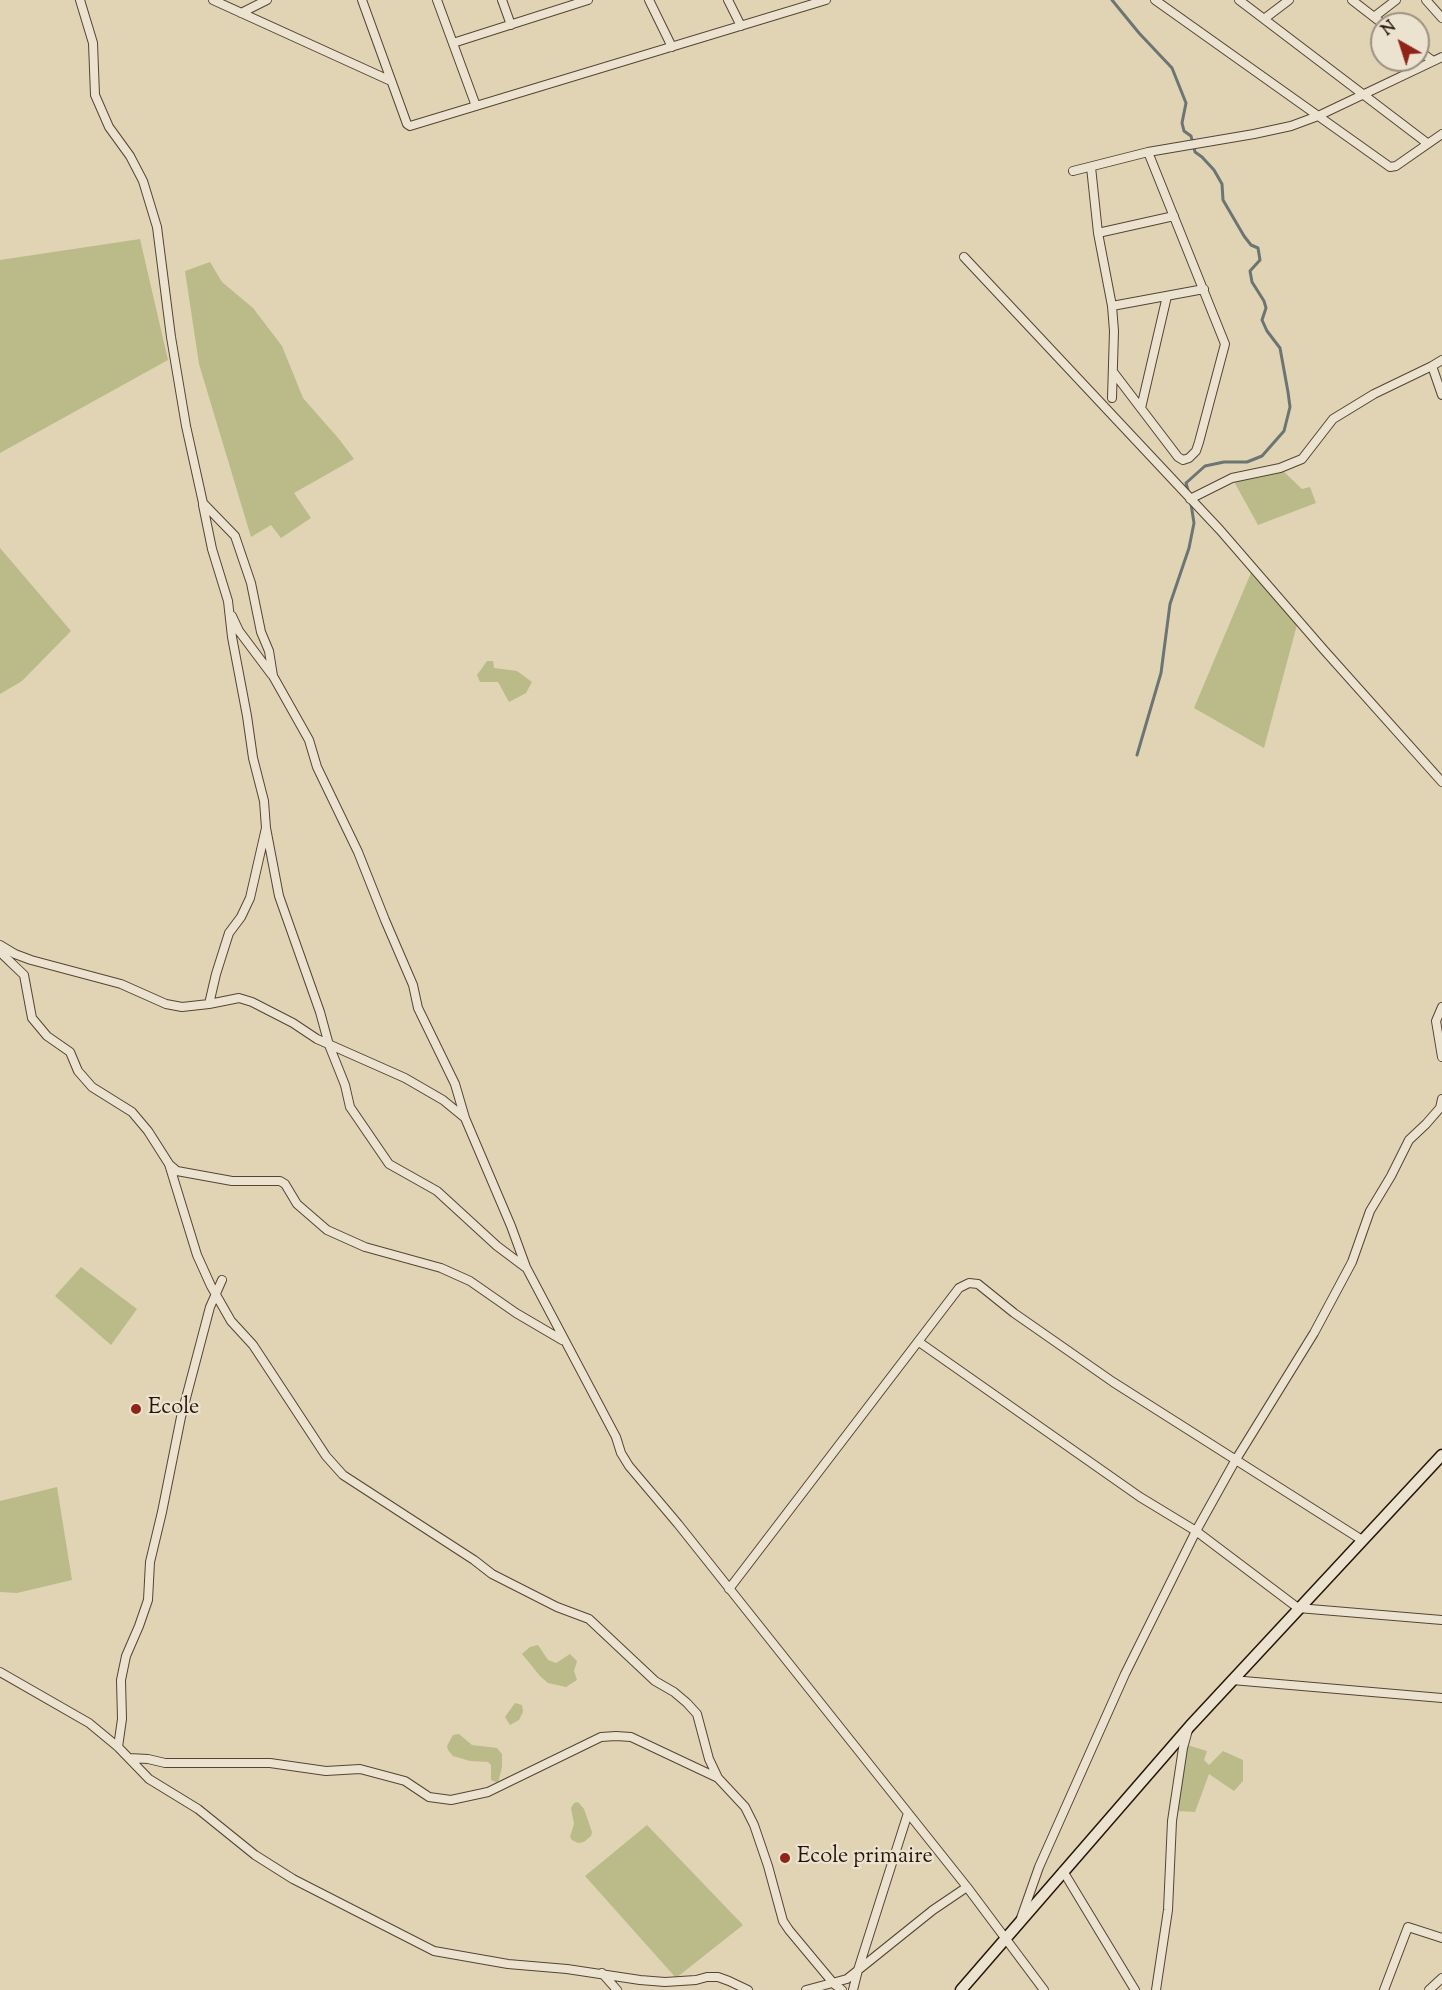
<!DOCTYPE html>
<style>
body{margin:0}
#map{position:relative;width:1442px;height:1990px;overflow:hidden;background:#e0d4b5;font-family:"Sorts Mill Goudy",serif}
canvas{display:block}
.north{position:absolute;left:1370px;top:12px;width:60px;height:60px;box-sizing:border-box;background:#ebe3cf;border:2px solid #9d9080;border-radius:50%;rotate:321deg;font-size:16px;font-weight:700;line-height:24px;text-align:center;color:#271409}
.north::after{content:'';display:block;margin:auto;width:21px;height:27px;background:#8f2418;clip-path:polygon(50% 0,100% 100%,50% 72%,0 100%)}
</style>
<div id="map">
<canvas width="1442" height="1990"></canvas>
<div class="north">N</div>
</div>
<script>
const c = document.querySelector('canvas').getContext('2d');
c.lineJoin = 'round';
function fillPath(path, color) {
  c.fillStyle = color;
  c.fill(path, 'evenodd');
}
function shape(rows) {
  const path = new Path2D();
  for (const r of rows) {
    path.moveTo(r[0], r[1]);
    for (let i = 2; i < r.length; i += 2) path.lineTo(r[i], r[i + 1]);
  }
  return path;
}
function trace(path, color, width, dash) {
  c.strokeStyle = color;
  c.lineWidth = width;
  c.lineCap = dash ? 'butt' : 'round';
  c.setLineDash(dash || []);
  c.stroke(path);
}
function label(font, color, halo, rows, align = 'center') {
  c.font = font + ' "Sorts Mill Goudy",serif';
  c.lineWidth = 4.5;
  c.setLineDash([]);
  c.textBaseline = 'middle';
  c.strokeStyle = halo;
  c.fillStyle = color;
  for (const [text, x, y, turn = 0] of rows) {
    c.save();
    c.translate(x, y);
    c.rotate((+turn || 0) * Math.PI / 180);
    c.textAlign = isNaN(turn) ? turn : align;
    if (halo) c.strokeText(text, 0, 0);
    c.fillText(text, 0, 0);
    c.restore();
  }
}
fillPath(shape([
 [140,239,168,360,0,453,0,260],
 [210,262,222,282,253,308,282,346,303,398,339,439,354,459,294,493,311,518,281,538,271,525,251,537,199,364,185,271],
 [1280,468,1302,489,1310,487,1316,503,1258,525,1232,478],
 [0,548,71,631,22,681,0,694],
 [1253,568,1298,621,1264,748,1194,708],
 [487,661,493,661,494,668,517,671,532,682,526,693,509,702,498,682,480,682,477,675],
 [81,1267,137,1309,111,1345,55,1296],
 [57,1487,72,1580,17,1593,0,1592,0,1501],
 [538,1645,548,1660,556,1663,570,1654,577,1661,574,1671,577,1680,566,1687,548,1683,540,1676,522,1654,530,1647],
 [515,1703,522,1705,523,1712,519,1720,510,1725,505,1717],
 [459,1734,472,1745,497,1748,502,1754,502,1767,498,1783,491,1780,491,1765,488,1762,470,1761,453,1756,448,1750,447,1746,453,1735],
 [1187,1745,1207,1751,1204,1760,1209,1765,1223,1751,1243,1760,1243,1781,1234,1791,1209,1774,1195,1812,1178,1811],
 [578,1802,584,1809,592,1832,591,1836,584,1842,578,1843,572,1840,570,1837,574,1824,571,1808,574,1803],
 [647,1825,743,1925,676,1978,585,1876]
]), '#babb88');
trace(shape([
 [1112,0,1139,33,1172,68,1186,103,1182,123,1184,131,1191,136,1195,152,1202,157,1214,170,1222,184,1223,200,1244,236,1251,245,1258,248,1260,260,1250,271,1252,282,1264,301,1266,308,1262,320,1267,331,1280,348,1288,392,1290,407,1284,431,1262,456,1247,462,1224,462,1205,466,1186,483,1189,494],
 [1137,755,1161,673,1170,604,1189,548,1194,523,1191,504]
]), '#6c7573', 3);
const street = shape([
 [80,0,93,43,95,95,109,127,130,156,143,181,157,227,171,337,186,426,203,503,235,536,251,583,261,632,269,651,273,676,309,740,317,767,358,852,385,920,413,985,418,1008,455,1084,465,1118,511,1226,526,1267,616,1437,621,1453,629,1466,678,1524,967,1887,1044,1990],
 [213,0,391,81],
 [362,0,407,124,410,126,826,0],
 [437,0,476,106],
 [502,0,511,25],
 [649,0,672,47],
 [728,0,741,26],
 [1155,0,1390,167,1396,166,1442,134],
 [1239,0,1427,143],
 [1352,0,1383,24],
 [1426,0,1442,18],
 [241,13,267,0],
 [1374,17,1396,0],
 [1264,19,1289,0],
 [453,43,588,0],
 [1418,50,1433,61],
 [1091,167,1098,233,1112,306,1114,331,1112,398],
 [1073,171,1148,152,1254,134,1291,126,1318,116,1442,57],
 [1098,233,1174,216],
 [964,257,1220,530,1324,650,1442,782],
 [1112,306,1204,289],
 [1442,360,1432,366,1442,395],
 [1114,373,1178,457,1183,460,1189,458,1196,451,1199,442,1225,344,1148,152],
 [1141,408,1167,296],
 [1190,499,1232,478,1280,468,1302,459,1333,419,1374,394,1432,366],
 [203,505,212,549,228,601,232,637,247,716,253,758,264,801,266,828,250,898,241,917,229,933,216,974,209,1004],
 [232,616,239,631,272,675],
 [266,828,279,896,320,1012,329,1045,345,1085,350,1107,389,1164,437,1191,497,1246,525,1267],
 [0,945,15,954,31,960,121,984,166,1004,182,1007,209,1004,239,998,252,1002,293,1023,317,1039,405,1078,443,1100,465,1118],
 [0,952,24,975,32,1018,47,1036,70,1052,78,1071,92,1087,132,1112,148,1131,169,1164,197,1255,211,1286,231,1321,253,1345,326,1456,343,1475,474,1560,492,1574,557,1607,589,1619,655,1681,674,1692,687,1703,697,1714,709,1759,718,1778,745,1807,754,1825,768,1866,783,1921,789,1930,834,1984,842,1990],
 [1442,1007,1436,1021,1442,1057],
 [170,1165,177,1171,232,1181,280,1181,285,1184,297,1204,327,1230,365,1247,441,1268,470,1281,516,1313,562,1340],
 [919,1342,1140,1497,1196,1531,1298,1608,1442,1620],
 [729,1589,959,1288,969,1283,978,1284,1014,1313,1113,1382,1362,1540],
 [0,1672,89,1723,118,1747,149,1779,198,1809,255,1855,293,1879,434,1951,508,1964,567,1969,640,1980,665,1982,696,1980,707,1977,718,1977,729,1981,748,1990],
 [1232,1680,1442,1698],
 [118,1747,122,1719,121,1680,126,1656,139,1626,148,1600,150,1562,162,1512,181,1417,210,1307,222,1280],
 [129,1758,148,1759,165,1763,270,1763,326,1771,360,1769,405,1781,429,1797,451,1800,488,1792,601,1737,616,1736,631,1737,718,1778],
 [1063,1871,1135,1990],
 [1021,1918,1039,1867,1125,1674,1196,1531,1235,1461,1314,1333,1352,1262,1370,1211,1391,1176,1409,1140,1426,1124,1440,1108,1442,1099],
 [602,1973,617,1990],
 [806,1990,847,1979,933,1910,967,1887],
 [853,1990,858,1970,908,1813],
 [1156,1990,1168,1910,1172,1821,1183,1748,1188,1730],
 [1384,1990,1408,1927,1442,1938],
 [1429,1990,1442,1978]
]);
const secondary = shape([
 [961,1990,1190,1726,1442,1455]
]);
trace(street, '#554434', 10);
trace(secondary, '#271409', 13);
trace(street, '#ebe3cf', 8);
trace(secondary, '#ebe3cf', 10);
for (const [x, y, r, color] of [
 [136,1409,6,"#8f2418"],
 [785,1858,6,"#8f2418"]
]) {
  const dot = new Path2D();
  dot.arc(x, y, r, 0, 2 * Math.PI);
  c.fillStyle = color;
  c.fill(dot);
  trace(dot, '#ebe3cf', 2);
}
label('22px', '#271409', '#ebe3cf', [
 ["Ecole",148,1409],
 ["Ecole primaire",797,1858]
], 'left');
</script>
